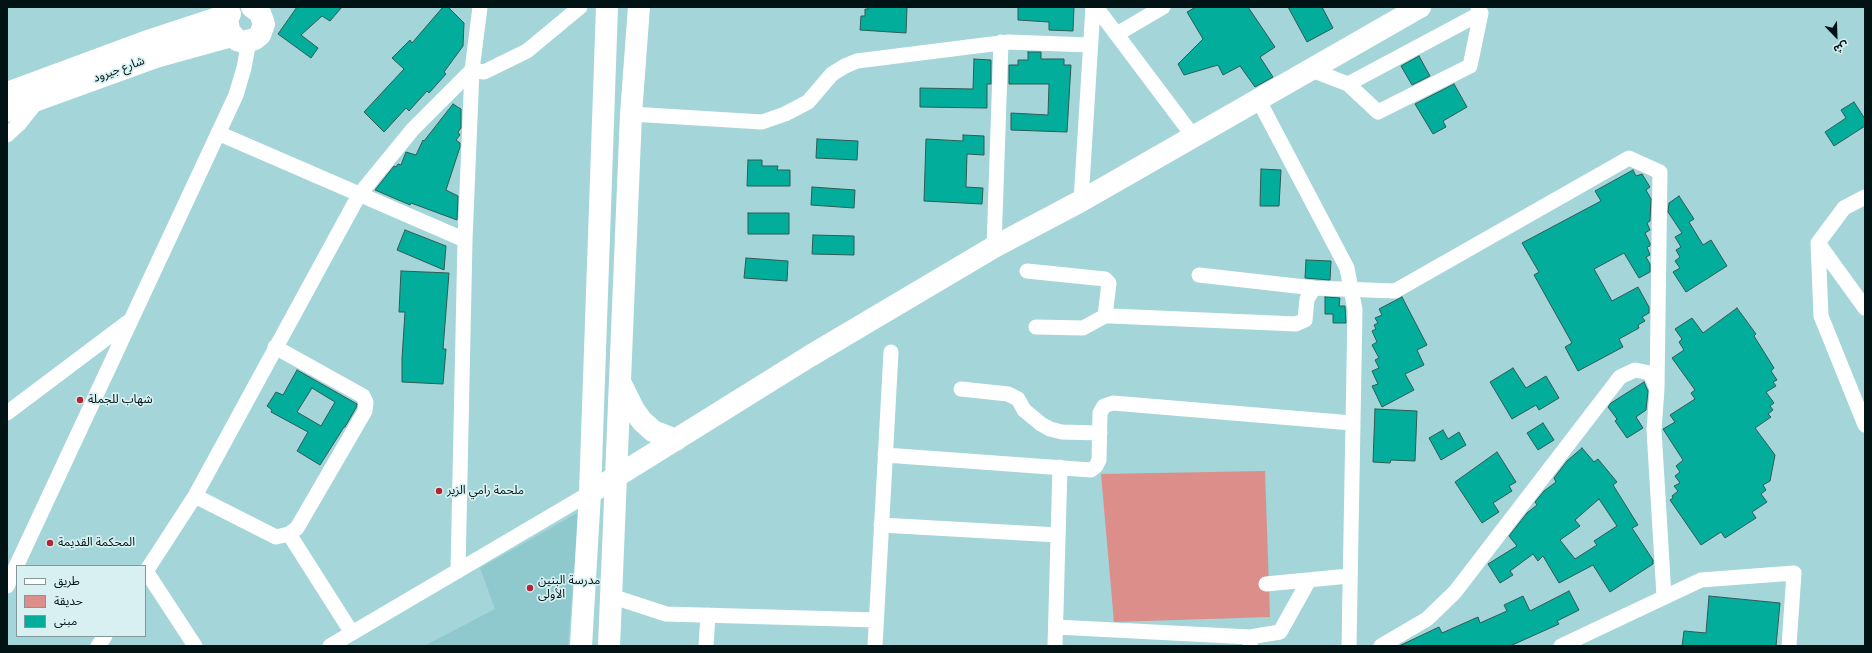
<!DOCTYPE html>
<meta charset="utf-8">
<style>
body{margin:0}
#map{position:relative;width:1872px;height:653px;overflow:hidden;background:#a4d5d8;font-family:Roboto,"Noto Sans Arabic",sans-serif}
canvas{display:block}
.frame{position:absolute;inset:0;border:8px solid #021315;pointer-events:none}
.legend{position:absolute;left:16px;top:565px;width:130px;height:72px;box-sizing:border-box;background:#d8f0f2;border:1px solid #82989a;margin:0;padding:5px 7px;list-style:none;font-size:12px;color:#021315}
.legend li{display:flex;align-items:center;gap:8px;height:20px}
.legend b{width:20px;border:1px solid #82989a}
.north{position:absolute;left:1816px;top:16px;width:40px;height:40px;-webkit-text-stroke:3px #d8f0f2;paint-order:stroke;rotate:157deg;font-size:11px;font-weight:700;line-height:16px;text-align:center;color:#021315}
.north::after{content:'';display:block;margin:auto;width:14px;height:18px;background:#021315;clip-path:polygon(50% 0,100% 100%,50% 72%,0 100%)}
</style>
<div id="map">
<canvas width="1872" height="653"></canvas>
<div class="frame"></div>
<ul class="legend">
<li><b style="height:5px;background:#fff"></b>طريق</li>
<li><b style="height:11px;background:#dc8e8b"></b>حديقة</li>
<li><b style="height:11px;background:#02ad9b"></b>مبنى</li>
</ul>
<div class="north">ش</div>
</div>
<script>
const c = document.querySelector('canvas').getContext('2d');
c.lineJoin = 'round';
function fillPath(path, color) {
  c.fillStyle = color;
  c.fill(path, 'evenodd');
}
function shape(rows) {
  const path = new Path2D();
  for (const r of rows) {
    path.moveTo(r[0], r[1]);
    for (let i = 2; i < r.length; i += 2) path.lineTo(r[i], r[i + 1]);
  }
  return path;
}
function trace(path, color, width, dash) {
  c.strokeStyle = color;
  c.lineWidth = width;
  c.lineCap = dash ? 'butt' : 'round';
  c.setLineDash(dash || []);
  c.stroke(path);
}
function label(font, color, halo, rows, align = 'center') {
  c.font = font + ' Roboto,"Noto Sans Arabic",sans-serif';
  c.lineWidth = 3.5;
  c.setLineDash([]);
  c.textBaseline = 'middle';
  c.strokeStyle = halo;
  c.fillStyle = color;
  for (const [text, x, y, turn = 0] of rows) {
    c.save();
    c.translate(x, y);
    c.rotate((+turn || 0) * Math.PI / 180);
    c.textAlign = isNaN(turn) ? turn : align;
    if (halo) c.strokeText(text, 0, 0);
    c.fillText(text, 0, 0);
    c.restore();
  }
}
fillPath(shape([
 [579,512,568,646,424,646,495,609,480,568]
]), '#8fc9cd');
fillPath(shape([
 [1265,471,1270,617,1114,622,1101,474]
]), '#dc8e8b');
const building = shape([
 [297,7,342,7,330,21,322,16,301,35,318,48,311,58,278,34,297,7],
 [443,7,448,7,464,23,463,46,444,72,446,74,429,93,427,91,409,111,406,108,384,132,364,112,404,69,392,58,410,40,412,43,443,7],
 [868,7,907,7,906,33,860,30,861,16,865,16,865,9,868,9,868,7],
 [1018,7,1074,7,1073,31,1049,30,1049,22,1018,20,1018,7],
 [1196,7,1248,7,1275,47,1260,57,1273,77,1255,87,1240,66,1223,75,1218,65,1184,75,1178,64,1203,39,1187,12,1196,7],
 [1288,7,1322,7,1333,28,1307,42,1288,7],
 [1028,52,1041,52,1041,59,1064,59,1064,65,1071,65,1067,132,1011,130,1011,113,1048,115,1049,84,1009,84,1009,65,1018,65,1018,60,1028,60,1028,52],
 [1419,56,1430,76,1412,85,1401,66,1419,56],
 [974,59,991,60,991,84,987,84,987,108,920,107,920,88,973,89,974,59],
 [1454,84,1467,107,1443,121,1446,127,1433,134,1415,104,1454,84],
 [1854,102,1865,119,1865,126,1834,146,1825,132,1846,118,1841,110,1854,102],
 [453,104,461,109,461,128,458,132,460,135,456,140,460,143,460,147,446,190,458,196,457,220,411,203,410,205,375,190,394,166,396,167,398,164,401,165,406,152,416,155,423,140,424,141,453,104],
 [963,135,984,136,984,155,967,154,966,187,983,188,982,204,924,201,926,139,963,141,963,135],
 [817,139,858,141,857,160,816,158,817,139],
 [748,160,762,160,762,166,778,166,777,170,790,170,790,186,747,186,748,160],
 [1261,169,1281,170,1279,206,1260,206,1261,169],
 [1633,170,1636,176,1642,174,1650,187,1646,190,1651,199,1650,221,1647,223,1650,230,1645,233,1650,243,1650,246,1647,247,1650,255,1646,257,1650,264,1650,272,1639,278,1624,253,1594,269,1612,301,1638,287,1649,307,1649,313,1642,317,1645,321,1638,325,1639,328,1619,339,1623,347,1578,371,1565,347,1572,343,1534,275,1539,272,1522,243,1601,201,1595,191,1633,170],
 [812,187,855,190,854,208,811,205,812,187],
 [1679,196,1694,219,1689,222,1703,245,1711,240,1727,266,1686,292,1673,272,1680,268,1675,261,1680,257,1676,250,1681,247,1675,237,1682,233,1668,212,1669,203,1679,196],
 [748,213,789,213,789,234,748,234,748,213],
 [405,230,446,246,444,270,397,250,405,230],
 [813,235,854,236,854,255,812,254,813,235],
 [746,258,788,261,787,281,744,278,746,258],
 [1306,260,1331,261,1330,280,1305,278,1306,260],
 [401,271,449,273,443,349,446,349,443,384,402,382,402,358,405,312,399,312,401,271],
 [1325,297,1340,298,1339,306,1345,306,1346,323,1333,323,1333,314,1325,314,1325,297],
 [1402,297,1427,345,1417,350,1424,365,1405,374,1414,390,1382,407,1372,386,1378,384,1372,371,1379,368,1375,360,1379,358,1372,345,1377,342,1372,331,1376,329,1374,325,1378,323,1375,318,1382,315,1379,309,1402,297],
 [1737,308,1756,334,1754,336,1774,368,1771,371,1777,380,1773,382,1776,386,1766,392,1774,403,1770,406,1773,410,1768,414,1771,417,1755,428,1775,455,1770,481,1763,485,1766,490,1761,494,1767,502,1752,512,1756,518,1725,538,1721,532,1701,545,1670,500,1673,498,1672,496,1678,491,1674,486,1680,483,1675,476,1680,472,1676,466,1683,460,1663,429,1675,422,1670,415,1695,399,1691,393,1695,390,1672,358,1684,350,1679,342,1682,339,1675,329,1692,318,1703,333,1737,308],
 [1513,368,1526,388,1546,376,1559,398,1539,410,1536,405,1512,419,1490,382,1513,368],
 [297,370,357,404,356,408,345,427,344,427,320,465,297,451,308,432,271,412,272,410,267,406,276,392,283,395,297,370],
 [312,388,335,402,321,426,297,412,312,388],
 [1644,382,1648,391,1646,410,1636,417,1643,428,1627,438,1615,421,1617,419,1608,407,1611,403,1644,382],
 [1375,409,1417,411,1415,461,1391,460,1390,463,1373,462,1375,409],
 [1543,423,1554,440,1538,450,1527,433,1543,423],
 [1443,430,1448,439,1459,432,1466,445,1441,460,1429,438,1443,430],
 [1582,448,1594,462,1598,459,1617,482,1613,485,1638,525,1632,528,1653,560,1653,564,1610,592,1593,565,1559,583,1543,556,1538,561,1533,554,1510,571,1513,575,1500,583,1488,564,1517,546,1509,536,1527,513,1537,505,1535,502,1544,491,1556,482,1554,478,1567,461,1582,448],
 [1599,499,1617,526,1594,541,1597,545,1575,559,1560,540,1580,526,1575,520,1599,499],
 [1497,452,1516,482,1509,486,1512,491,1493,503,1499,512,1482,523,1455,482,1497,452],
 [1569,591,1579,610,1557,621,1559,624,1510,646,1399,646,1439,627,1442,633,1478,617,1480,623,1507,611,1504,605,1523,596,1530,611,1569,591],
 [1709,596,1780,603,1776,646,1682,646,1684,631,1706,633,1709,596]
]);
fillPath(building, '#02ad9b');
trace(building, '#2f5b54', 1);
trace(shape([
 [1096,7,1193,136],
 [1117,34,1163,7],
 [1309,69,1348,84,1481,13,1478,7],
 [472,70,484,72,527,51,580,7],
 [1348,84,1378,112,1470,66,1481,13],
 [1258,99,1347,268,1355,310,1349,646],
 [631,114,762,122,785,114,808,102,832,74,845,66,857,61,1008,42,1090,45],
 [218,133,465,240],
 [7,135,19,124,38,100],
 [1865,197,1844,208,1818,243,1821,316,1865,425],
 [1081,201,1093,7],
 [1818,243,1865,308],
 [994,247,1001,42],
 [1027,271,1105,279,1109,283,1105,316],
 [1199,275,1314,288,1395,291,1629,158,1660,172,1657,389],
 [1036,327,1083,328,1105,316,1112,316,1296,324,1305,320,1307,299,1314,288],
 [961,389,1008,394,1018,399,1024,410,1041,424,1050,429,1062,432,1100,433],
 [7,413,128,322],
 [885,455,1091,470,1096,466,1099,460,1100,413,1104,406,1113,403,1352,423],
 [195,496,276,537,289,534,297,528,365,411,366,402,363,396,275,347],
 [881,525,1058,535],
 [289,534,352,633],
 [146,571,195,646],
 [458,571,465,240,472,70,480,7],
 [145,573,195,496,359,195,413,129,472,70],
 [1266,584,1349,576],
 [7,586,236,95,244,68,249,41],
 [611,596,666,614,876,620],
 [1056,627,1250,637,1250,646],
 [1250,637,1280,632,1309,580],
 [98,646,105,636],
 [330,646,590,493],
 [706,646,708,615],
 [875,646,891,352],
 [1055,646,1060,467],
 [1381,646,1427,619,1455,592,1620,377,1635,370,1650,373,1657,389,1654,430,1664,596],
 [1561,646,1701,580,1794,573,1789,646]
]), '#fff', 15);
trace(shape([
 [228,24,229,31,237,40,243,42,255,39,260,35,264,24,260,13,252,7],
 [7,93,145,42,230,14],
 [7,111,156,57,232,36],
 [621,384,634,410,642,421,653,431,676,440],
 [590,493,810,356,994,247,1081,201,1420,7],
 [581,646,590,493,607,7],
 [609,646,631,114,639,7]
]), '#fff', 22);
for (const [x, y, r, color] of [
 [80,400,4,"#b52432"],
 [439,491,4,"#b52432"],
 [50,543,4,"#b52432"],
 [530,588,4,"#b52432"]
]) {
  const dot = new Path2D();
  dot.arc(x, y, r, 0, 2 * Math.PI);
  c.fillStyle = color;
  c.fill(dot);
  trace(dot, '#d8f0f2', 1.5);
}
label('12px', '#021315', '#d8f0f2', [
 ["شارع جيرود",119,70,-20]
]);
label('12px', '#021315', '#d8f0f2', [
 ["شهاب للجملة",88,400],
 ["ملحمة رامي الزير",447,491],
 ["المحكمة القديمة",58,543],
 ["مدرسة البنين",538,581],
 ["الأولى",538,595]
], 'left');
</script>
